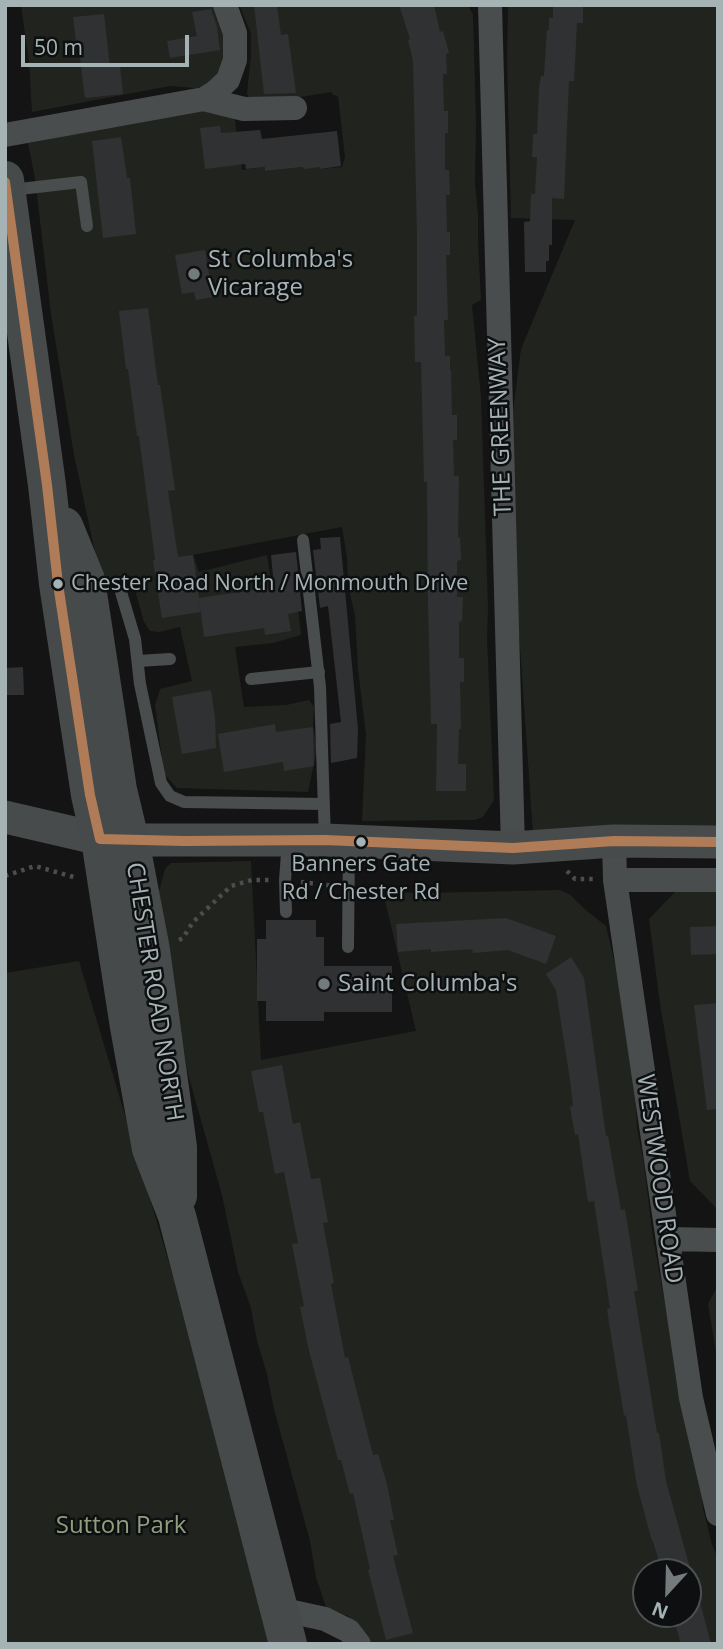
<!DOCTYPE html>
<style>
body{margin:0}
#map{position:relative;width:723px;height:1649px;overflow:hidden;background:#141414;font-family:"Open Sans",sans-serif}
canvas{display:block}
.frame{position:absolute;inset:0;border:7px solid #a6b3b4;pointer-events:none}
.north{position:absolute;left:632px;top:1558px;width:70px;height:70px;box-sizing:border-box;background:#0e0f10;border:2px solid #4b5152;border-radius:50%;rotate:202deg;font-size:19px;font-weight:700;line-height:28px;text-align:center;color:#a6b3b4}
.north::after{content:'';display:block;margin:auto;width:24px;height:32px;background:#737b7c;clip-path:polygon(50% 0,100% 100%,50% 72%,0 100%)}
.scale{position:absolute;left:21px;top:35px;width:168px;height:32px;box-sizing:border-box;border:4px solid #a6b3b4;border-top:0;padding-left:9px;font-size:21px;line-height:24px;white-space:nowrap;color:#a6b3b4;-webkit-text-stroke:5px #0e0f10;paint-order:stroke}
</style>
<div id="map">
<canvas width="723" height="1649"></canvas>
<div class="frame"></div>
<div class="north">N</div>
<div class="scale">50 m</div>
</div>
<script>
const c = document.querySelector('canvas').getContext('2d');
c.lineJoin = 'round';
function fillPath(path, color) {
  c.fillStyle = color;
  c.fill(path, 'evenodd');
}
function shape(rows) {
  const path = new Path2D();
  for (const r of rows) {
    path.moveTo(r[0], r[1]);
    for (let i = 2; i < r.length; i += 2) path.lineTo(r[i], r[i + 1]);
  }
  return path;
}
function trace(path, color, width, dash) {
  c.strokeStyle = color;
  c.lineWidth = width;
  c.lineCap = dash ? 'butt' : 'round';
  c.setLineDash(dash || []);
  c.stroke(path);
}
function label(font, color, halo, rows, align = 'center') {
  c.font = font + ' "Open Sans",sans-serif';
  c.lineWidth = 5;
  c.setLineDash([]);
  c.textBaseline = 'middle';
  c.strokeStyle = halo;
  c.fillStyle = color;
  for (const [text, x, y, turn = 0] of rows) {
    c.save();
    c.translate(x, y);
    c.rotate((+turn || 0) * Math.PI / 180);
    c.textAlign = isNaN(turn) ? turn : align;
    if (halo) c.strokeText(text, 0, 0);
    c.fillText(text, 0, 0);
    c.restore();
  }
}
fillPath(shape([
 [21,5,217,5,229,50,212,86,195,88,170,86,32,112,29,62],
 [239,5,468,5,473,15,476,123,475,183,478,215,478,242,481,300,472,305,481,397,488,607,487,638,494,800,483,817,475,820,362,821,366,735,358,669,355,615,348,586,347,557,342,527,193,555,199,572,267,555,273,594,296,591,301,635,273,643,235,647,244,707,286,705,309,700,314,707,313,726,317,749,308,792,177,788,164,774,155,705,160,689,192,681,180,627,160,632,150,631,144,622,133,583,103,589,74,455,51,314,35,178,28,143,189,109,234,115,242,170,265,167,265,171,303,167,320,167,321,169,342,167,345,157,338,96,333,95,332,92,256,104,250,101,247,93,251,55,251,33],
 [508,5,718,5,718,832,533,834,507,458,521,349,575,220,511,218,507,58],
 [251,861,261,1060,416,1031,383,892,426,893,560,890,569,894,587,911,606,926,621,990,635,1094,637,1128,644,1164,652,1231,668,1322,677,1386,700,1477,703,1508,711,1541,718,1560,718,1644,372,1644,366,1633,348,1616,326,1607,316,1577,310,1541,274,1409,267,1374,257,1341,251,1308,238,1272,222,1195,188,1074,158,895,165,869,171,863],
 [646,1572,688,1572,688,1614,646,1614],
 [718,890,718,1210,690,1181,660,1004,649,919,676,891],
 [79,961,213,1410,271,1644,5,1644,5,973],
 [718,1285,718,1364,708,1304]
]), '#21241e');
fillPath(shape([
 [254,5,277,5,281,35,288,34,296,93,264,94],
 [399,5,434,5,440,32,443,31,449,53,446,54,447,74,443,74,444,111,448,111,448,133,445,133,445,170,449,170,450,195,446,195,447,232,450,232,450,255,446,255,448,320,444,320,445,356,450,356,450,370,451,370,452,415,457,415,457,440,453,440,454,476,459,476,458,538,460,537,461,560,457,561,457,597,463,597,462,621,459,622,459,658,464,658,464,682,460,682,461,729,459,729,458,764,466,764,466,791,436,791,437,724,431,724,428,603,427,482,424,482,421,362,415,362,414,316,417,316,417,235,413,61,408,40,410,39],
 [553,5,583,5,583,23,577,23,574,81,569,81,564,199,552,198,552,245,549,245,549,261,546,261,546,272,525,272,524,222,530,221,531,194,535,194,536,175,537,157,532,157,533,134,537,134,539,88,541,76,544,76,547,30,549,30,549,18,553,18],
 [211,9,217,27,220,50,170,58,167,41,197,36,192,12],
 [104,14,110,67,120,66,123,94,85,98,79,50,77,50,73,17],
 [220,126,221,133,260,130,262,139,337,131,341,166,320,169,320,167,304,169,303,167,265,171,265,167,246,169,245,164,205,169,200,128],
 [121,137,127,178,130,178,136,234,103,238,92,141],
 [205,250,213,297,196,300,194,292,182,294,175,255],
 [148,308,158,385,160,385,175,490,168,491,178,557,193,555,201,612,162,618,153,560,155,560,139,436,137,436,128,369,126,369,119,311],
 [340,537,358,729,357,758,331,763,330,724,341,722,328,606,320,608,313,550,321,549,320,538],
 [296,552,302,611,288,614,291,631,265,635,264,628,204,637,199,598,274,587,271,555],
 [23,667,24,695,5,695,5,668],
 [211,690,215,718,216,748,182,754,172,697],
 [275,724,276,732,313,727,314,766,284,771,283,762,224,772,218,734],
 [506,918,556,936,546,964,508,950,473,953,472,949,431,952,431,949,398,952,396,924],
 [266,920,316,920,316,937,324,937,324,966,392,966,392,1012,324,1012,324,1021,266,1021,266,1001,257,1001,257,939,266,939],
 [718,926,718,954,691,955,690,927],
 [571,957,584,978,606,1136,608,1136,621,1210,625,1209,638,1291,634,1291,657,1433,659,1433,666,1481,691,1572,662,1572,653,1541,652,1541,637,1486,626,1415,624,1416,610,1329,607,1309,610,1308,594,1201,588,1202,578,1134,575,1135,570,1107,573,1106,570,1080,556,990,546,974],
 [718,1003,718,1109,707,1110,694,1005],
 [282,1065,293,1124,300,1122,311,1179,320,1178,328,1222,323,1223,334,1283,331,1284,345,1358,348,1357,373,1455,378,1454,387,1484,394,1520,390,1520,398,1555,393,1556,413,1633,386,1640,368,1570,370,1569,353,1493,350,1494,341,1460,338,1460,309,1351,300,1307,304,1306,292,1244,298,1243,284,1172,275,1174,263,1112,259,1112,251,1071],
 [694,1579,711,1644,681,1644,675,1623,688,1620,688,1580]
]), '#303132');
trace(shape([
 [567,871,575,879,594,879],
 [5,876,35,866,77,878],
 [301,882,334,886],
 [179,940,183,938,193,922,231,886,252,880,271,880]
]), '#4b4e4f', 4.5, [3.5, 5]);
trace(shape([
 [11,190,81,182,87,226],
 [303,540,320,687,325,840],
 [121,592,135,639,140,684,161,783,170,796,184,802,324,804],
 [138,661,170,659],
 [251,679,319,672],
 [286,912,285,880,288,841],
 [348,947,349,841]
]), '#4a4d4e', 12);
trace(shape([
 [490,5,513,848],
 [204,99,215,92,228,80,235,60,235,33,225,5],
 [5,135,204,99,244,109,295,108],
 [614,841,615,880,691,1398,718,1514],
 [615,880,718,880],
 [668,1239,718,1240],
 [279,1609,325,1619,349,1631,359,1644]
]), '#4a4d4e', 24);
trace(shape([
 [5,817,100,839,130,840,325,840,513,848,614,841,718,842]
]), '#484b4b', 33);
trace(shape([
 [5,180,47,485,58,584,90,795,100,839,129,1027,151,1149,177,1216,288,1644],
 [64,526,86,580,118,790,130,840,151,950,178,1147,178,1196]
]), '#474a4a', 38);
trace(shape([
 [5,182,47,485,58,584,90,795,100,839,183,841,325,840,513,848,614,841,718,842]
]), '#b07c57', 10);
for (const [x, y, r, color] of [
 [194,274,7,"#737b7c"],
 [58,584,6,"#a6b3b4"],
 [361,842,6,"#a6b3b4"],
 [324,984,7,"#737b7c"]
]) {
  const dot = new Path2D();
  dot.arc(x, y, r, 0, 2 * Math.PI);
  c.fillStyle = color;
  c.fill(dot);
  trace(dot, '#0e0f10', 2.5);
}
label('22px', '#a6b3b4', '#0e0f10', [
 ["Chester Road North / Monmouth Drive",71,584],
 ["Banners Gate",361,865,"center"],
 ["Rd / Chester Rd",361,893,"center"]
], 'left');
label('24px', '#a6b3b4', '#0e0f10', [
 ["St Columba's",208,260],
 ["Vicarage",208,288],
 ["Saint Columba's",338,984]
], 'left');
label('24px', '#a6b3b4', '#0e0f10', [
 ["THE GREENWAY",501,427,-92],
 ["CHESTER ROAD NORTH",154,992,81],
 ["WESTWOOD ROAD",659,1179,82]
]);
label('24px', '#909e7e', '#0e0f10', [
 ["Sutton Park",121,1526]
]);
</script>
